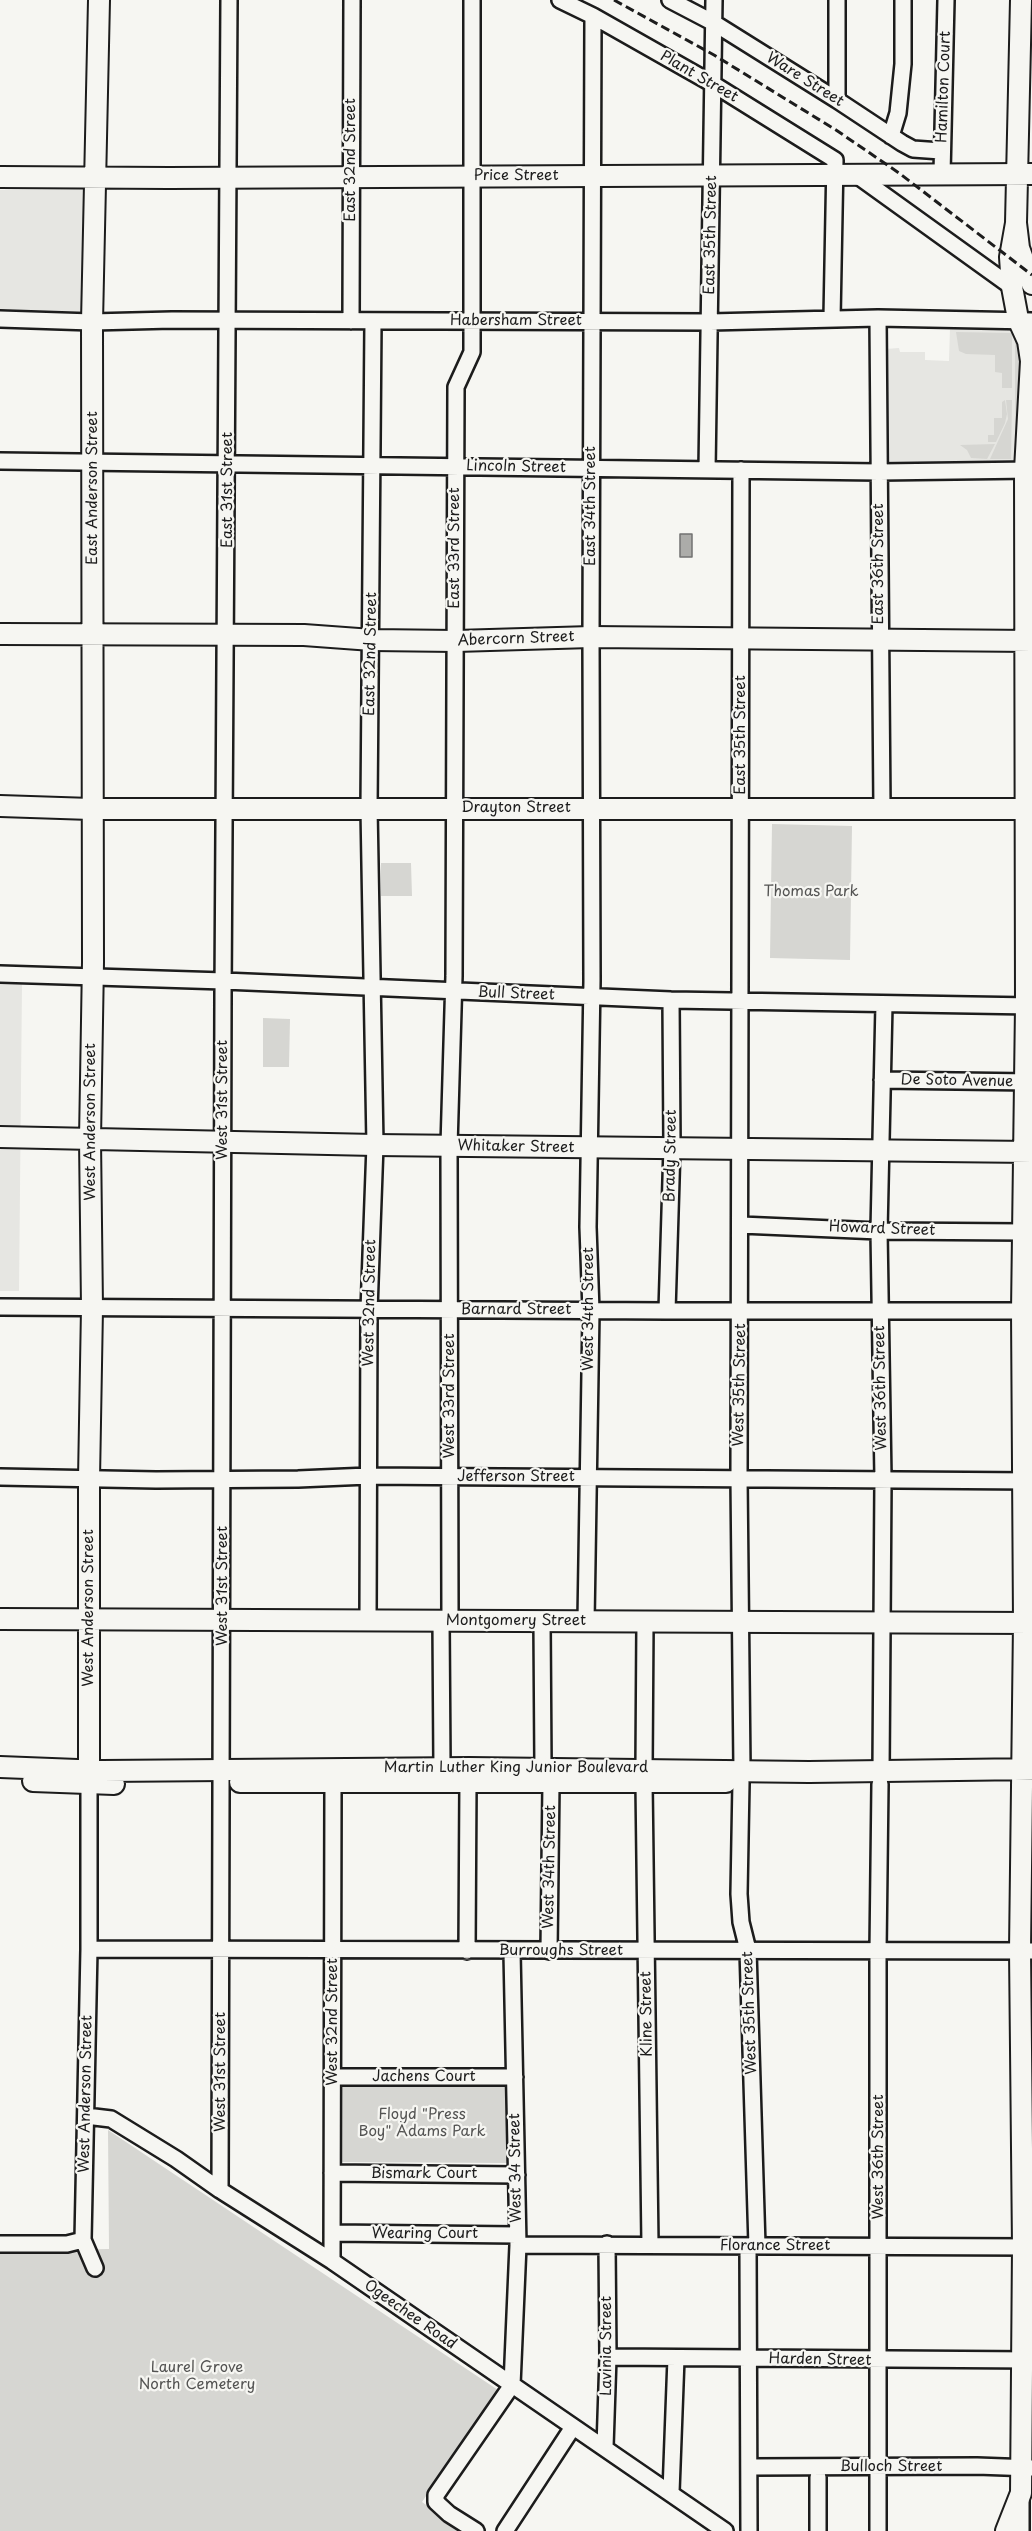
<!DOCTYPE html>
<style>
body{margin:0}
canvas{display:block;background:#f6f6f2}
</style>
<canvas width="1032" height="2531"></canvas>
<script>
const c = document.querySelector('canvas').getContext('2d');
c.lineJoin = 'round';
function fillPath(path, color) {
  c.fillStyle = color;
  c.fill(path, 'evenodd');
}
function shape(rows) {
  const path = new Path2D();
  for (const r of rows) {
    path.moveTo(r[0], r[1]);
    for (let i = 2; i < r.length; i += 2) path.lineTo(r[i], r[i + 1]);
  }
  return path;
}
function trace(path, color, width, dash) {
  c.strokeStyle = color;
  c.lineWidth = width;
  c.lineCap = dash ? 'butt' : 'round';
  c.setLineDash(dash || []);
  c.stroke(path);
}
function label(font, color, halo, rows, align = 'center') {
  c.font = font + ' "Playpen Sans",sans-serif';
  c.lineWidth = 4.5;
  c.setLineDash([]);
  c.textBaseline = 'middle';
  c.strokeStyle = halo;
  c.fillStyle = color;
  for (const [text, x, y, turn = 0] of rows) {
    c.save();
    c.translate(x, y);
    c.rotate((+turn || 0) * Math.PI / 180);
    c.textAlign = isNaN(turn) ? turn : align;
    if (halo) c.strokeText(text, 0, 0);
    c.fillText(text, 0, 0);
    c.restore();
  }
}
fillPath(shape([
 [84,189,84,313,0,309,0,190],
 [950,327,1018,330,1022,462,889,462,886,349,899,348,900,352,925,352,925,360,949,361],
 [0,983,22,983,19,1291,0,1291]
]), '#e6e6e2');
fillPath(shape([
 [1015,331,1019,338,1021,459,1015,459],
 [956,332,1012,333,1012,388,1002,388,1002,373,995,372,995,355,966,354,959,351],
 [1005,400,1007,414,1005,423,996,442,988,442,988,435,994,435,994,418,1002,418,1002,402],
 [1006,400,1012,400,1011,459,990,459,1008,419],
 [995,444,987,459,971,458,967,450,960,445],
 [772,824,852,826,850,960,770,958],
 [381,863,411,863,412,896,381,896],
 [263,1018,290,1019,289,1067,263,1067],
 [508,2085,507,2163,338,2162,337,2086],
 [108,2130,498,2390,422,2502,463,2531,0,2531,0,2251,109,2249]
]), '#d6d6d2');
const water = shape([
 [680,534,692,534,692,557,680,557,680,534]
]);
fillPath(water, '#acaca9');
trace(water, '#727271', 1.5);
const minor = shape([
 [560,0,593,16,713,84,835,160,832,318],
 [670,0,714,23,837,100,902,143,913,149,941,151],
 [837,0,837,100],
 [891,136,898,113,903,64,903,0],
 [855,174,1012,287],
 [942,174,946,0],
 [878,318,882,809],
 [0,319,92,322,172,320,710,322,878,318,1032,321],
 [351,321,352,0],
 [0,461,879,472,1032,470],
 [707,470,714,0],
 [741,470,739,1478,742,1769],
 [0,974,224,981,671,1000,1032,1006],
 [882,1080,1032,1082],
 [741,1225,879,1231,1024,1232],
 [0,1307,667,1311,1032,1311],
 [667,1311,672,1147,671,1000],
 [0,1477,156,1480,298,1479,368,1476,1032,1481],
 [368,1620,369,1310,375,1145,369,808,373,321],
 [441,1620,442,1768],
 [450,1620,449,1146,454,976,456,387,472,352,472,0],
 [542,1621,543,1768],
 [586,1621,591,1311,588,1227,592,981,591,637,593,16],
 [644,1769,645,1622],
 [89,1772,89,1949,83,2240,95,2268],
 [881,1772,883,1479,879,1231,884,1004],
 [741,1782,739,1894,741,1922,748,1950,757,2246],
 [644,1783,650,2245],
 [89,1949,1032,1951],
 [467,1951,468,1781],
 [549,1951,551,1783],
 [332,2077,515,2077],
 [86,2116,111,2119,176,2159,220,2190,332,2261,725,2531],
 [332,2173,517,2175],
 [220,2190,223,995,229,0],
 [332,2233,517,2235],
 [0,2244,67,2244,83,2240],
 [518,2245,1032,2247],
 [748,2246,749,2531],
 [332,2261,333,1783],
 [608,2357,1032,2360],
 [605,2447,608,2357,607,2244],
 [751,2467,977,2466,1032,2468],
 [671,2492,676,2358],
 [476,2531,449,2514,436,2502,436,2495,512,2385,518,2245,512,1952],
 [505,2531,573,2427],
 [818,2531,818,2477],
 [878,2531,878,1951,880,1784],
 [1021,2531,1021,2499]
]);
const major = shape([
 [1021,0,1016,223,1019,248,1032,284],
 [0,177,169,178,1032,174],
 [0,634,304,635,372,640,456,641,591,637,1032,641],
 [0,806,91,809,1032,809],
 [0,1137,375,1145,1032,1152],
 [0,1619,1032,1623],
 [0,1767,103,1771,469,1768,809,1772,1032,1769],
 [89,1770,89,1479,92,1308,90,1139,93,962,92,322,99,0],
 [33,1781,114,1784],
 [240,1782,726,1782],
 [1006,2531,1021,2493,1023,2247,1020,1950,1024,1623,1022,1311,1026,1006,1025,470,1031,361,1028,341,1018,319,1012,287,1010,257,1016,223]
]);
trace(minor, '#1c1c1c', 20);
trace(major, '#1c1c1c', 24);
trace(minor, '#f6f6f2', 15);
trace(major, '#f6f6f2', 20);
trace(shape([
 [614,0,714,55,836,130,899,173,1032,275]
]), '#1c1c1c', 3, [9, 4.5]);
label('15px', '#1c1c1c', '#f6f6f2', [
 ["Plant Street",699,77,30],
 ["Ware Street",805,80,32],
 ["Hamilton Court",944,87,-88],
 ["East 32nd Street",351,160,-90],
 ["Price Street",516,176],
 ["East 35th Street",711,235,-89],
 ["Habersham Street",516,321],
 ["Lincoln Street",516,467,1],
 ["East Anderson Street",93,488,-90],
 ["East 31st Street",228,490,-90],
 ["East 34th Street",591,506,-90],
 ["East 33rd Street",455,548,-90],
 ["East 36th Street",879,564,-90],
 ["Abercorn Street",516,639,-2],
 ["East 32nd Street",371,654,-89],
 ["East 35th Street",741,735,-90],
 ["Drayton Street",516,808],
 ["Bull Street",516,994,2],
 ["De Soto Avenue",957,1081,1],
 ["West 31st Street",223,1100,-90],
 ["West Anderson Street",91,1122,-90],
 ["Whitaker Street",516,1147,1],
 ["Brady Street",671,1156,-89],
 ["Howard Street",882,1229,2],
 ["West 32nd Street",370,1303,-89],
 ["West 34th Street",589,1309,-90],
 ["Barnard Street",516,1310],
 ["West 35th Street",740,1385,-89],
 ["West 36th Street",881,1388,-91],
 ["West 33rd Street",450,1396,-90],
 ["Jefferson Street",516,1477],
 ["West 31st Street",223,1586,-90],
 ["West Anderson Street",89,1608,-90],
 ["Montgomery Street",516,1621],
 ["Martin Luther King Junior Boulevard",516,1768],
 ["West 34th Street",550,1867,-89],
 ["Burroughs Street",561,1951],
 ["West 35th Street",750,2013,-92],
 ["Kline Street",647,2014,-91],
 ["West 32nd Street",333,2022,-90],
 ["West 31st Street",221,2072,-90],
 ["Jachens Court",424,2077],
 ["West Anderson Street",86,2094,-89],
 ["West 36th Street",879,2157,-90],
 ["West 34 Street",516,2168,-91],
 ["Bismark Court",424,2174],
 ["Wearing Court",425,2234],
 ["Florance Street",775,2246],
 ["Ogeechee Road",410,2315,35],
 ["Lavinia Street",607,2346,-90],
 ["Harden Street",820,2360,1],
 ["Bulloch Street",891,2467]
]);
label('15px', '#545453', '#f6f6f2', [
 ["Thomas Park",811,892],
 ["Floyd \"Press",422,2115],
 ["Boy\" Adams Park",422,2132],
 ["Laurel Grove",197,2368],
 ["North Cemetery",197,2385]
]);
</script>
